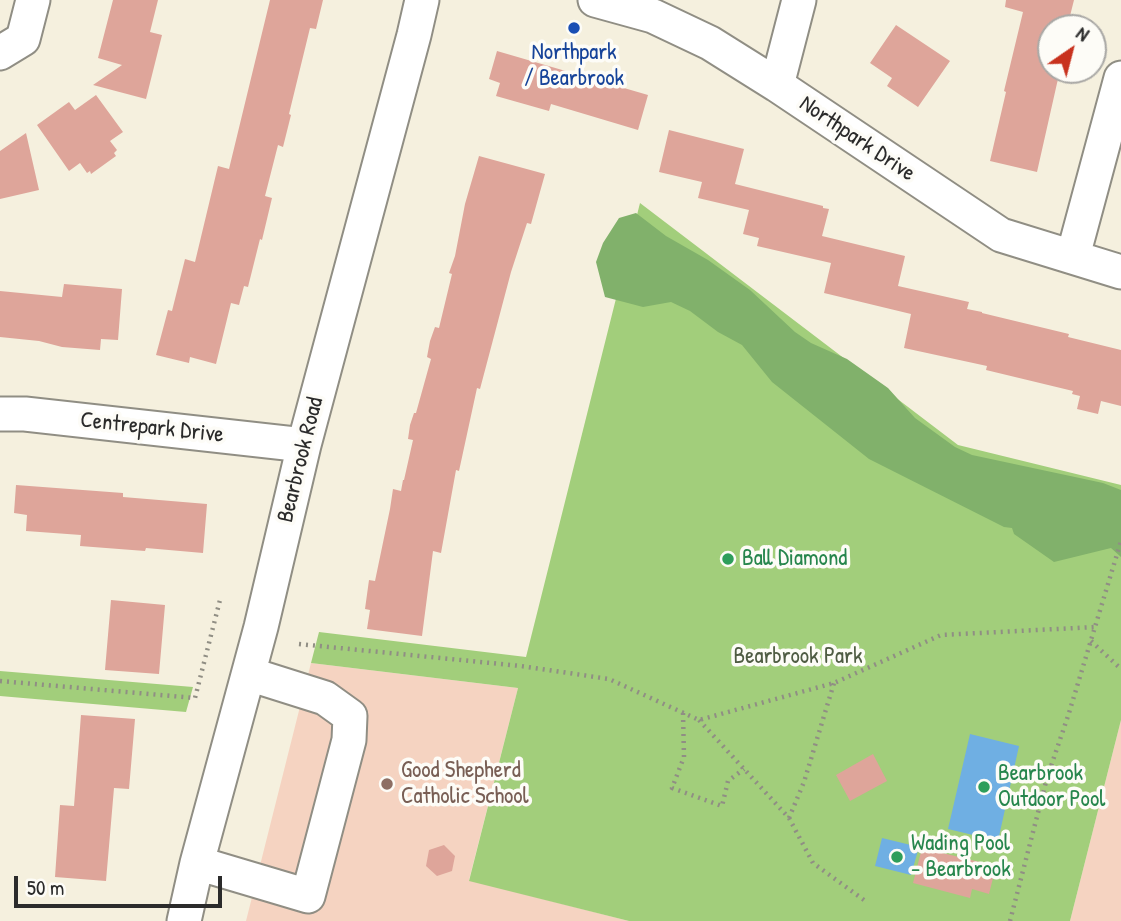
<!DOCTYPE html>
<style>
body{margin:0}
#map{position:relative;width:1121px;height:921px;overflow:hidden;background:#f5f0de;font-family:"Patrick Hand",sans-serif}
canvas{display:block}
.north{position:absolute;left:1037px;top:14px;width:70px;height:70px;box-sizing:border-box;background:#fdfcf7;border:2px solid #a9a8a5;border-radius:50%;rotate:35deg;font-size:19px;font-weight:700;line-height:28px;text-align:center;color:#2b2b2b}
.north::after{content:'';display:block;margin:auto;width:24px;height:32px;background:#c8321e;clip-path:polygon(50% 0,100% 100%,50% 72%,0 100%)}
.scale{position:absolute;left:14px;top:876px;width:208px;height:32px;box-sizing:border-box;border:4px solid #2b2b2b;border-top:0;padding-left:9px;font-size:21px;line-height:24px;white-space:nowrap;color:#2b2b2b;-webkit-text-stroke:5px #fdfcf7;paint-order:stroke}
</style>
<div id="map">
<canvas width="1121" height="921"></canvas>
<div class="north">N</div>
<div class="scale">50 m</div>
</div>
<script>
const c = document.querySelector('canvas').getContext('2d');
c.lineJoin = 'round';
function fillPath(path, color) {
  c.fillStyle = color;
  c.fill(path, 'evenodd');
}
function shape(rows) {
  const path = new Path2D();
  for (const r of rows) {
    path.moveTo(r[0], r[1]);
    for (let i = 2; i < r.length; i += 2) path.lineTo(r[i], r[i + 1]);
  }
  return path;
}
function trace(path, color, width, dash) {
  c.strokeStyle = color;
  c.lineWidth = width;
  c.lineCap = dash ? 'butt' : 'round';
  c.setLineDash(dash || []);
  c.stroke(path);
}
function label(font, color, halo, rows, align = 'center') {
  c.font = font + ' "Patrick Hand",sans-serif';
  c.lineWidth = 7;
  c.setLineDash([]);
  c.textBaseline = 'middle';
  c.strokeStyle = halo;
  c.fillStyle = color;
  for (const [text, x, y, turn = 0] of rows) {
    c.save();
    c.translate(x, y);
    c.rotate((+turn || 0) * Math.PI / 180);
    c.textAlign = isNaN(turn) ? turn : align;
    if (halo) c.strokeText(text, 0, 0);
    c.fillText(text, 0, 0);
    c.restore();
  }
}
fillPath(shape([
 [311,663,518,688,469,880,629,921,246,921],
 [1121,720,1121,921,1070,921]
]), '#f5d3c1');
fillPath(shape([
 [640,203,958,445,1121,485,1121,720,1070,921,629,921,469,881,518,688,311,663,319,632,526,657],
 [0,671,193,687,186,712,0,696]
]), '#a2ce7b');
fillPath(shape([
 [636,213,666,236,708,260,750,290,795,332,811,343,847,359,888,388,915,418,955,447,972,455,1103,483,1121,490,1121,557,1111,548,1054,562,1014,534,1012,528,1004,527,869,459,772,382,742,345,718,332,690,311,671,302,643,307,605,297,596,262,603,243,619,218]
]), '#81b16b');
fillPath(shape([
 [970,734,1019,746,998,841,948,829],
 [882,838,919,847,911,875,875,866]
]), '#6fafe3');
fillPath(shape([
 [113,0,158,0,150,32,162,35,146,99,93,85,122,65,98,58],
 [270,0,323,0,316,29,310,28,289,114,291,115,283,147,278,145,265,196,272,198,262,240,260,239,248,287,244,286,239,305,231,303,216,364,190,357,189,363,156,355,168,310,172,311,185,259,195,262,218,166,229,169],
 [1006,0,1074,0,1068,24,1062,23,1061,28,1051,28,1051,70,1060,70,1037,172,990,161,1006,92,1004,91,1023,12,1005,7],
 [896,25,950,61,918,107,887,86,892,78,870,63],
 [497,51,648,95,638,130,551,104,549,111,496,96,500,83,489,79],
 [96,95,123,132,110,141,117,150,114,153,116,156,91,174,90,171,87,173,80,163,69,171,37,125,69,102,75,110],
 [669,130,744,149,735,184,823,206,823,208,829,209,822,236,905,256,898,286,969,302,967,309,982,312,982,313,1069,334,1068,337,1121,350,1121,406,1101,401,1098,414,1077,409,1080,396,1072,394,1073,391,986,370,987,366,904,348,911,314,824,293,831,263,757,246,759,238,743,234,749,210,698,198,702,182,659,172],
 [26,133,39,190,0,199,0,151],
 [479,156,545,174,531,224,527,223,511,272,480,389,477,388,459,471,456,470,441,553,433,551,422,636,367,629,370,610,365,609,369,580,375,581,390,509,393,489,401,491,403,480,404,480,413,440,408,439,410,425,414,413,416,413,431,359,427,357,430,341,435,327,439,328,452,274,449,273,455,256,465,204],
 [64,284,122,289,118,340,101,339,100,350,62,347,39,341,0,337,0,291,62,297],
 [16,485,123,493,123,497,207,504,203,553,146,548,145,551,80,546,81,535,26,531,27,515,14,513],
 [111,600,165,605,159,674,105,670],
 [81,715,135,719,129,789,114,788,106,881,55,877,60,805,74,806],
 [873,754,887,781,850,801,836,775],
 [444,845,455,856,452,871,437,876,426,866,429,850],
 [922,848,996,866,989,894,972,889,970,898,913,883]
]), '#dea59a');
const minor = shape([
 [595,0,653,16,710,43,777,85,1001,235,1121,272],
 [0,53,23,39,33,0],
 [777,85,799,0],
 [1073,256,1121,78],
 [0,414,25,414,304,445],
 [197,863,308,896,349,740,350,716,325,698,249,674],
 [184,921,197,863,261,627,304,445,414,35,422,0]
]);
trace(minor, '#908e84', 37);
trace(shape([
 [1091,641,1121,669],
 [299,644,521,666,609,679,699,720,834,683,941,635,1095,627],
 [0,681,195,698,220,600],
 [683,713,684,757,672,788,722,806,728,781,744,769],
 [699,720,789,818,813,863,864,900],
 [789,818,804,782,834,683],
 [1010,921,1047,778,1069,713,1121,541]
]), '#908e84', 4.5, [2, 5]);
trace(minor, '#fff', 33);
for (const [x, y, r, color] of [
 [574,28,7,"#1a4fb4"],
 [728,559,7,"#2e9e5b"],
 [387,784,7,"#8d6e63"],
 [984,787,7,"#2e9e5b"],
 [897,857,7,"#2e9e5b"]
]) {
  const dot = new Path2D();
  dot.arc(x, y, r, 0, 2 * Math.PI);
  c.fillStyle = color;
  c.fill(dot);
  trace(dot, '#fdfcf7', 2.5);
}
label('23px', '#164399', '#fdfcf7', [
 ["Northpark",574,53],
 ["/ Bearbrook",574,79]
]);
label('23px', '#2b2b2b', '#fdfcf7', [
 ["Northpark Drive",857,139,34],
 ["Centrepark Drive",152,428,6],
 ["Bearbrook Road",301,460,-76]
]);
label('23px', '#27864d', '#fdfcf7', [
 ["Ball Diamond",742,559],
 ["Bearbrook",998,774],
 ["Outdoor Pool",998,800],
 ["Wading Pool",911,844],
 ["- Bearbrook",911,870]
], 'left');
label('23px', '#4f5c43', '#fdfcf7', [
 ["Bearbrook Park",798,657]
]);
label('23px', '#785e54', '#fdfcf7', [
 ["Good Shepherd",401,771],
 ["Catholic School",401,797]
], 'left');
</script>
